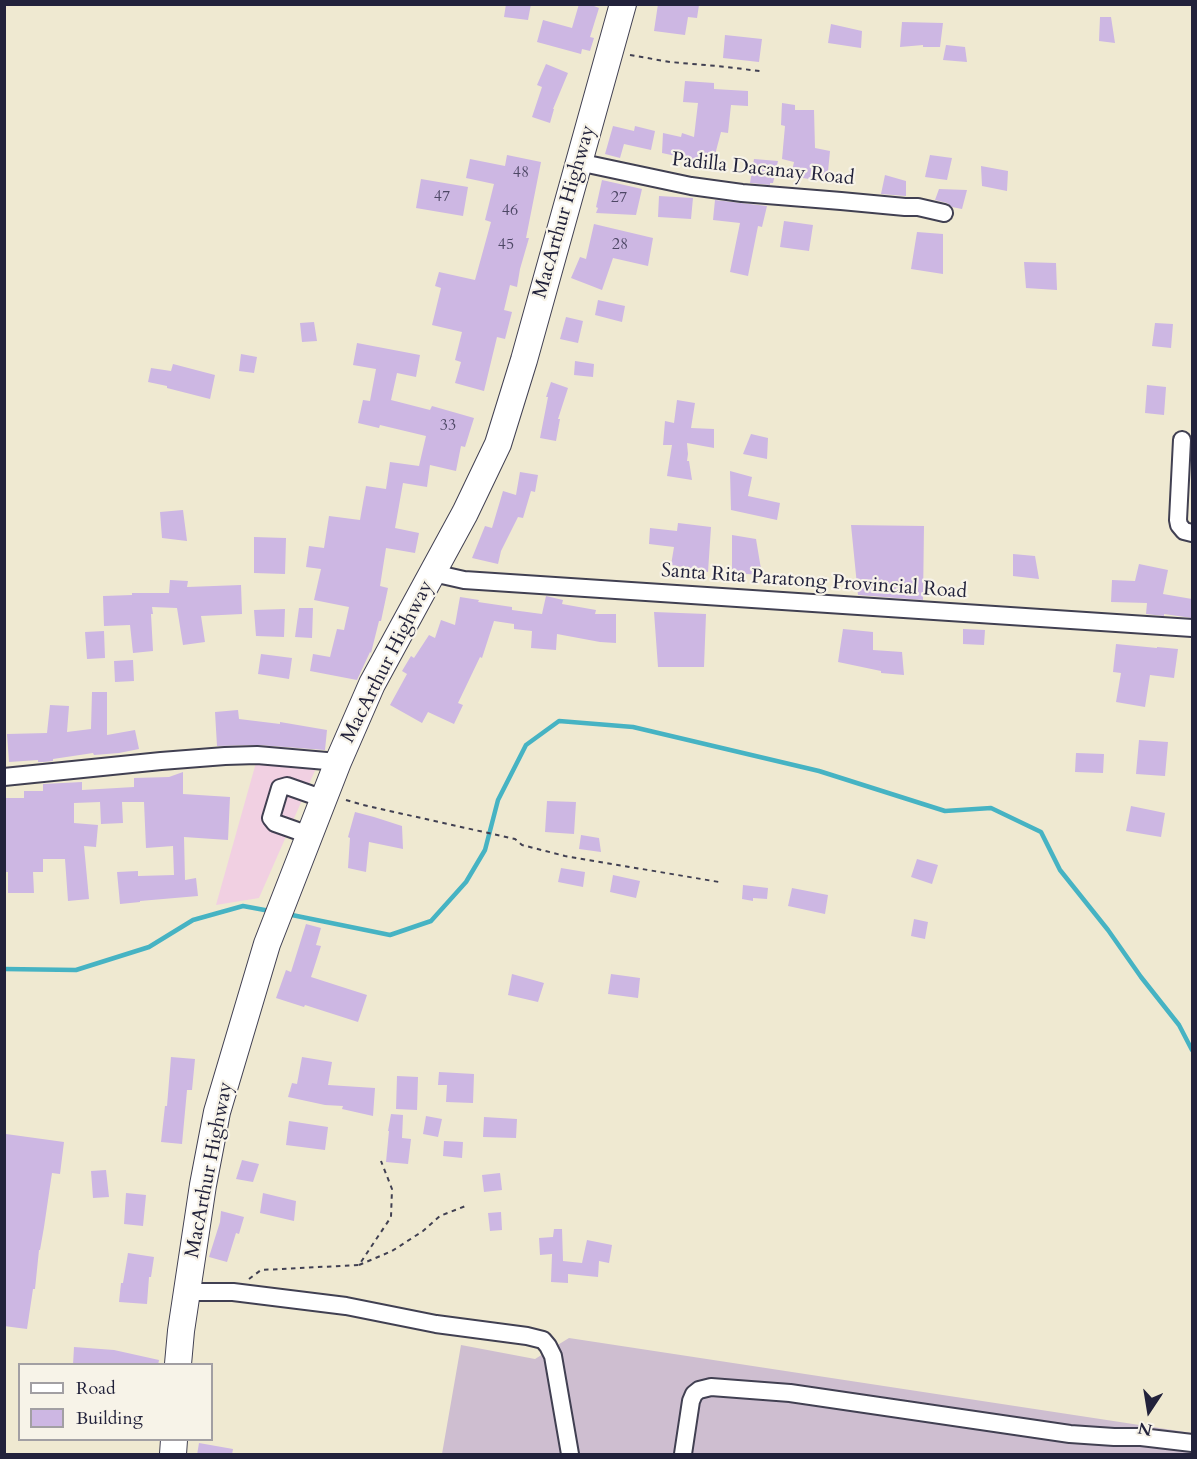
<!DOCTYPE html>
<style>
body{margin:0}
#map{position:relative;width:1197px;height:1459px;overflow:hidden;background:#efe9d1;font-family:Cardo,serif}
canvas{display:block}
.frame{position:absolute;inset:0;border:6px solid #22223b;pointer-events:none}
.legend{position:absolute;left:18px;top:1363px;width:195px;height:78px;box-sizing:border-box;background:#f7f3e8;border:2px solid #a29fa3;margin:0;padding:8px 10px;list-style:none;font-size:18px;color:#22223b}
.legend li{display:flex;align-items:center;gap:12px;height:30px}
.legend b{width:30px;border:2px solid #a29fa3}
.north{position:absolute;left:1119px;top:1381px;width:60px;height:60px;-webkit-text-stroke:4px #f7f3e8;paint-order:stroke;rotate:192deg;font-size:16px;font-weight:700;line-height:24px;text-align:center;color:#22223b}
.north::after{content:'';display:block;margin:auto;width:21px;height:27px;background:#22223b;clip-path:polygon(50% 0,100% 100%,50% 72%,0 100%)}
</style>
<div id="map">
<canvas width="1197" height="1459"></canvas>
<div class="frame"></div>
<ul class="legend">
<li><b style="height:8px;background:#fff"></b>Road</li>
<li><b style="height:16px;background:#cdb7e3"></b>Building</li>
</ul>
<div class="north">N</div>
</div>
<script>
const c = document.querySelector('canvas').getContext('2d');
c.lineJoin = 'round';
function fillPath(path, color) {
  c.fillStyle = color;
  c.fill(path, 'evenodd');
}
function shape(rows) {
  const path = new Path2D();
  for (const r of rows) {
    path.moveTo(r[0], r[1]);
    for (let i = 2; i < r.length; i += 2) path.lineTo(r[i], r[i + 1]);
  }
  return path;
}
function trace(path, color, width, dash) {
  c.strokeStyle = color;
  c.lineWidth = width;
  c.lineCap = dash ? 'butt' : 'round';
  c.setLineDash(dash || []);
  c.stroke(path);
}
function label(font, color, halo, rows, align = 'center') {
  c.font = font + ' Cardo,serif';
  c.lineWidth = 4.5;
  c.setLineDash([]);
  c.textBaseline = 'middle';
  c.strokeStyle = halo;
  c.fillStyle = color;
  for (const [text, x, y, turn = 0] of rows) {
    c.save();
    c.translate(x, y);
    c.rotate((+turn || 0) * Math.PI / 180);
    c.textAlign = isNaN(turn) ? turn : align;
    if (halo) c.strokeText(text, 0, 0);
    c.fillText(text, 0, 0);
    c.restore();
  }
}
fillPath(shape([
 [257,759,317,766,259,898,216,905]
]), '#f1d0e2');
fillPath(shape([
 [569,1338,1192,1433,1192,1454,442,1454,461,1345,535,1359]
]), '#cebed0');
trace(shape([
 [287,914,390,935,431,921,466,882,485,850,498,800,526,745,559,721,633,727,819,771,945,811,991,808,1041,832,1060,870,1108,930,1141,977,1179,1025,1192,1050],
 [4,969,76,970,149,947,193,920,243,906,270,911]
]), '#46b3c3', 4.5);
fillPath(shape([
 [506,4,531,4,528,20,504,17],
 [579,4,589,4,599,8,590,37,594,38,590,51,582,49,581,54,537,42,543,20,572,28],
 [658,4,699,5,697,18,688,17,685,35,654,31],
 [1100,17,1111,17,1115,43,1099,41],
 [902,22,943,23,940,47,923,47,923,45,900,47],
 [831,24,862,31,861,48,828,43],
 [725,35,762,39,759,62,723,58],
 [946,45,965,47,967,62,943,60],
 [546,64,568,73,553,109,554,109,550,123,532,117,542,87,537,85],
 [685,81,714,83,714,89,748,91,748,106,731,105,728,133,721,132,711,170,675,159,676,156,662,153,663,133,681,137,682,133,694,137,698,103,683,102],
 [782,103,795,105,795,110,814,110,815,148,830,151,827,182,791,176,794,162,782,159,785,126,781,125],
 [613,126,634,131,635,126,655,131,651,150,624,144,620,158,605,154],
 [507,155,541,162,526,238,529,238,520,269,517,287,510,285,504,310,512,312,505,339,497,337,484,391,455,383,461,362,455,360,462,332,432,325,441,288,435,286,439,272,475,280,491,222,485,220,494,184,466,178,470,159,505,166],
 [930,155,952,158,947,180,925,177],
 [754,159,778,161,773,183,770,183,770,185,750,183],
 [981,166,1008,171,1007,191,982,186],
 [885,175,906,181,906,196,881,194],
 [421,179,468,187,463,216,416,208],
 [602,180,642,189,636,215,596,213,598,208,596,207],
 [939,189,967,190,962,209,952,207,947,203,935,200],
 [659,196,693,198,691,219,658,217],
 [715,200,767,206,762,227,758,226,748,276,730,272,740,223,713,220],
 [784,221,813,225,809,251,780,247],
 [594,224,653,238,648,266,613,258,602,290,571,278,580,257,586,259],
 [917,232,943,234,943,274,911,269],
 [1024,262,1056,263,1057,290,1026,288],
 [598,300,625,306,622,322,595,315],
 [566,317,583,321,578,343,560,339],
 [314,322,317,341,302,342,300,323],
 [1155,323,1173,324,1171,348,1152,346],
 [357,343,420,355,416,377,397,373,391,400,430,410,432,406,474,418,465,447,461,446,456,471,430,465,427,487,403,483,395,528,419,533,415,553,386,548,380,586,388,588,381,621,379,621,371,653,370,652,357,680,310,671,313,654,330,657,337,629,344,630,349,607,314,600,321,569,306,567,309,546,324,548,329,516,360,520,366,486,386,489,390,462,419,466,426,436,380,425,379,428,358,423,363,400,370,401,376,369,353,365],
 [241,354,257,357,254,373,239,371],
 [575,361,594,364,593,377,574,375],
 [173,364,215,375,210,399,167,388,167,386,148,382,151,368,171,371],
 [551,382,568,388,558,419,560,419,556,441,540,438,548,397,546,397],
 [1147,385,1166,387,1164,415,1145,413],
 [677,400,695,403,691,428,714,429,714,448,687,443,688,454,687,461,689,461,692,480,667,476,672,445,663,445,665,421,674,423],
 [751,434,768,438,767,459,743,454],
 [730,471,752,477,748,496,780,503,777,520,731,510],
 [520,472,538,475,535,492,531,491,523,518,518,517,501,551,498,564,472,558,485,526,492,528,503,491,516,495],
 [183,510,187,541,162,538,160,512],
 [678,523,711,527,708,572,671,565,674,547,649,544,650,528,677,531],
 [851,525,924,526,923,600,858,595],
 [732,535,756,539,762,575,732,573],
 [254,537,286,538,285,574,254,573],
 [1013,554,1035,556,1039,579,1013,576],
 [1139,564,1168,570,1163,594,1192,599,1192,618,1164,614,1164,616,1146,614,1147,603,1111,602,1112,580,1135,581],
 [170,580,188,581,187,587,241,585,242,614,201,616,205,642,183,645,177,608,152,607,153,614,151,614,153,651,133,653,130,625,104,626,103,596,132,595,132,593,169,593],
 [546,596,563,600,562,604,596,610,595,614,616,614,616,643,600,642,557,634,556,650,531,648,532,631,514,629,514,624,494,621,482,658,480,657,458,703,463,705,454,724,428,712,422,723,390,705,407,674,402,671,411,656,414,658,429,635,435,638,441,620,455,625,460,597,479,600,478,602,512,607,512,610,542,614],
 [299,608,313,608,312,638,295,637],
 [285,609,284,637,256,636,254,610],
 [654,612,706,614,704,667,658,667],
 [843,629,873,632,873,650,902,652,904,675,881,673,881,671,838,662],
 [963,629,985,630,984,645,963,644],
 [104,631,105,658,87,659,85,632],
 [1116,644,1157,648,1157,647,1178,649,1174,678,1150,675,1145,707,1116,702,1121,673,1113,672],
 [261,654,292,658,289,679,258,674],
 [133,660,134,681,115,682,114,661],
 [92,692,107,692,107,735,135,730,139,749,119,753,94,755,93,753,53,759,53,761,43,762,38,762,38,760,9,762,7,734,47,733,50,705,69,706,67,732,91,729],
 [238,710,239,719,280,724,280,722,327,730,325,750,258,745,217,746,215,712],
 [1139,740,1168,742,1165,776,1136,774],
 [1076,753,1104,754,1103,773,1075,772],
 [183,772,183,794,230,797,228,840,184,837,185,880,196,878,198,896,140,901,140,902,120,904,117,872,138,871,138,876,174,875,173,846,146,848,144,802,122,802,123,823,101,824,100,802,74,803,74,823,98,825,96,847,84,846,89,899,68,901,65,859,43,859,43,872,33,872,34,893,8,893,8,872,4,872,4,798,24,798,24,791,43,791,43,784,82,782,82,790,134,787,134,778,169,777],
 [547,801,576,802,574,834,545,832],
 [1131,806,1165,813,1161,837,1126,831],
 [355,812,374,817,402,826,403,849,369,842,366,872,348,868,350,838,348,837],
 [581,835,599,838,601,852,579,849],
 [917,859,938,865,932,884,911,877],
 [561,868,585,872,583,887,558,882],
 [613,875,640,881,636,898,610,892],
 [743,885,768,888,767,899,753,898,753,901,742,899],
 [792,888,828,895,825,914,788,906],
 [914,919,928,922,925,939,911,936],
 [306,924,321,928,316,945,321,946,311,977,367,995,358,1022,305,1005,304,1007,276,998,286,970,291,972],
 [512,974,544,983,538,1002,508,995],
 [611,974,640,978,638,998,608,994],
 [171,1057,195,1059,192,1090,187,1090,182,1144,161,1142,165,1106,167,1106],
 [302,1057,332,1062,328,1085,375,1088,373,1116,342,1109,343,1106,325,1105,288,1097,292,1083,297,1084],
 [439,1072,474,1074,473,1103,446,1102,447,1085,438,1085],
 [397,1076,418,1077,417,1110,396,1109],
 [391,1114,403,1115,402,1138,411,1139,408,1164,386,1162,389,1131,388,1131],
 [426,1116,442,1119,438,1137,423,1134],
 [484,1117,517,1119,516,1138,483,1137],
 [289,1121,328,1127,325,1150,286,1145],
 [6,1134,64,1142,60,1174,52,1173,44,1227,40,1250,39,1250,35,1289,33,1289,27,1329,4,1326,4,1149],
 [444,1141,463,1142,462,1158,443,1156],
 [242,1160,259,1164,253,1182,236,1179],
 [106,1170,109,1197,93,1198,91,1171],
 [500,1173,502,1190,484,1192,482,1175],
 [126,1193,146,1195,143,1226,124,1224],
 [263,1193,296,1201,294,1221,260,1213],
 [221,1211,244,1217,239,1234,236,1233,227,1262,209,1257,220,1222],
 [501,1212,502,1230,490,1231,488,1213],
 [554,1229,562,1229,563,1261,582,1263,587,1240,612,1245,609,1263,599,1261,598,1277,568,1274,568,1283,551,1282,552,1254,540,1255,539,1238,553,1237],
 [128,1253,154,1257,151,1277,149,1277,147,1304,119,1302,121,1283,123,1283],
 [74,1347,114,1350,159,1360,158,1365,73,1365],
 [199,1443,233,1449,232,1455,197,1455]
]), '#cdb7e3');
const minor = shape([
 [578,162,691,186,742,193,841,201,905,207,918,207,944,213],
 [1182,440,1178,520,1179,525,1184,531,1192,533],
 [433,573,464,580,1192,628],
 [4,777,161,761,225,756,257,755,338,762],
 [309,835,275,823,271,818,280,788,287,786,324,799],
 [187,1292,233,1292,346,1306,436,1324,527,1336,543,1340,548,1346,553,1356,570,1454],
 [683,1454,691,1401,694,1394,699,1390,711,1387,790,1393,1070,1434,1114,1437,1141,1437,1192,1443]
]);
const highway = shape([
 [178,1364,181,1331,203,1185,217,1112,267,944,338,762,372,684,465,513,498,444,524,360,623,4],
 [173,1454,174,1440]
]);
trace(minor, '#414052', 20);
trace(highway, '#414052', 28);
trace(shape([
 [630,55,670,62,717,66,760,71],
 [346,800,363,805,515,839,522,845,565,856,719,882],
 [359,1265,392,1251,423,1231,440,1216,468,1205],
 [249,1279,261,1270,359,1265,391,1217,392,1189,381,1161]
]), '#414052', 2, [4.5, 4.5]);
trace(minor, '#fff', 16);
trace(highway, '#fff', 26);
label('16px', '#4d4765', null, [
 ["48",521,173],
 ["47",442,197],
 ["27",619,198],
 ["46",510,211],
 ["45",506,245],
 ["28",620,245],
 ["33",448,426]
]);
label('20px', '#22223b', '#f7f3e8', [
 ["Padilla Dacanay Road",763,170,6],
 ["MacArthur Highway",565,212,-74],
 ["Santa Rita Paratong Provincial Road",814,582,4],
 ["MacArthur Highway",388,662,-63],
 ["MacArthur Highway",210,1170,-79]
]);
</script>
